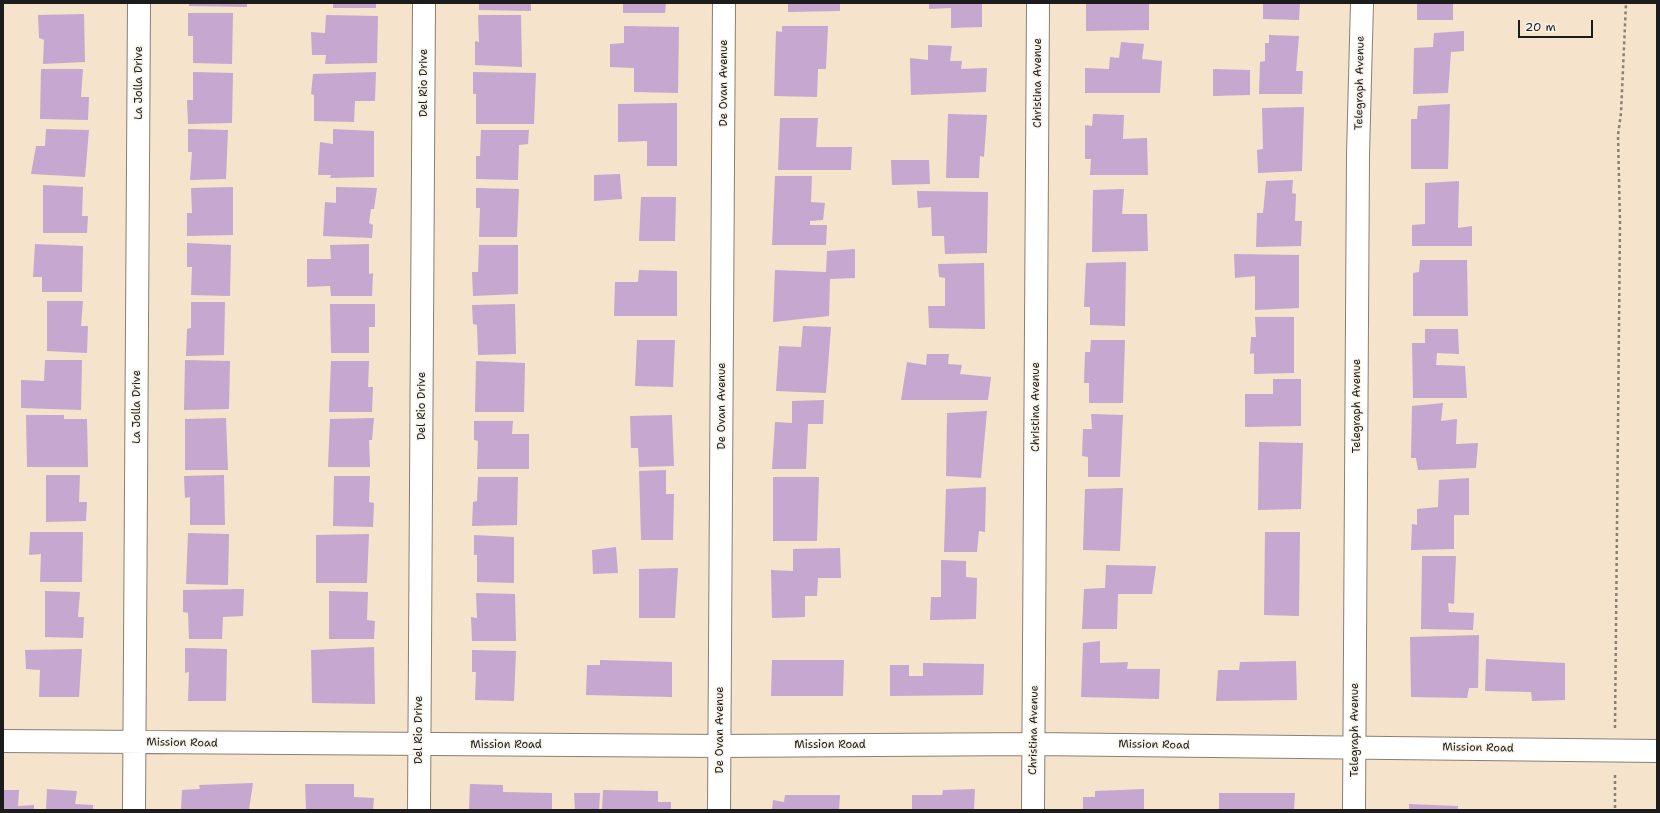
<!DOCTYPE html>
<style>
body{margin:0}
#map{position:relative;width:1660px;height:813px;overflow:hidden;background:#f5e3cc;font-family:"Shantell Sans",sans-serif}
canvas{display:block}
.frame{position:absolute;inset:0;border:4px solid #1c1c1c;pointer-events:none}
.scale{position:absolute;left:1518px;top:20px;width:75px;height:18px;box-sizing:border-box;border:2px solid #1c1c1c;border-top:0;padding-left:5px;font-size:12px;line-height:14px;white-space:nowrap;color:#1c1c1c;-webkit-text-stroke:3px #f7f3e8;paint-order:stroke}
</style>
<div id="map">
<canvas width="1660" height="813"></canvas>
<div class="frame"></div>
<div class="scale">20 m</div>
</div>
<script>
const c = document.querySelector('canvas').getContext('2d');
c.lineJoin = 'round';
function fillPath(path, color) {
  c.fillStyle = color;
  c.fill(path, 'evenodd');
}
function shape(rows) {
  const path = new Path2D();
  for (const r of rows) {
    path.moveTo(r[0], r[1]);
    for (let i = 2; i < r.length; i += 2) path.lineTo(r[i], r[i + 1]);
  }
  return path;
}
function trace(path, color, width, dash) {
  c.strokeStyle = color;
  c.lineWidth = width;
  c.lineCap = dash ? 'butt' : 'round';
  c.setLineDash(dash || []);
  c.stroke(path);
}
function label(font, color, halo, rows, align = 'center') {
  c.font = font + ' "Shantell Sans",sans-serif';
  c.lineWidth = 3;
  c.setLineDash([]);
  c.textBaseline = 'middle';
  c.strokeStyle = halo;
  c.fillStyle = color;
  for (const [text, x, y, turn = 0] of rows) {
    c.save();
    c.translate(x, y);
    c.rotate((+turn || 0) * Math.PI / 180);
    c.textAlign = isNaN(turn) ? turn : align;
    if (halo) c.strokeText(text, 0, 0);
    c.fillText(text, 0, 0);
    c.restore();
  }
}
fillPath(shape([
 [189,3,247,3,247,7,189,6],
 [333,3,376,3,376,8,333,8],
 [479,3,531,3,531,11,479,10],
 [623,3,666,3,665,13,623,13],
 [788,3,840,3,840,11,788,12],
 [929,3,982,3,982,27,951,28,951,8,929,9],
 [1086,3,1149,3,1149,30,1086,31],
 [1263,3,1300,3,1299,20,1263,19],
 [1417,3,1453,3,1453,20,1417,20],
 [188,13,233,13,232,64,193,63,193,36,188,36],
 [84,14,85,62,43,64,44,40,39,38,38,15],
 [326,15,378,16,377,63,325,64,326,55,312,55,311,32,325,33],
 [478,15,521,15,522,67,475,65,475,41,479,42],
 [624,26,679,27,678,93,634,92,634,68,610,67,610,44,624,43],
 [782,26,828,26,826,69,818,69,817,97,774,96,776,31,782,32],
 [1464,31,1464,51,1451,52,1448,93,1413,94,1414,48,1433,47,1434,33],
 [1269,35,1299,36,1296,71,1303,71,1302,94,1259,94,1260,62,1265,61,1265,43,1269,43],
 [1121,42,1144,44,1142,59,1162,61,1160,93,1085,93,1085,68,1109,69,1110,57,1119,58],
 [928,45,952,46,950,61,962,61,961,69,987,68,986,92,911,95,910,58,928,60],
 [41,69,83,69,81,97,89,97,88,120,40,119],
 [1213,69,1250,70,1250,95,1213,96],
 [193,72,233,73,232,123,188,124,187,100,193,100],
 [376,72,375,101,355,101,354,122,314,121,314,95,311,94,313,74],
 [473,72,536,73,534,124,476,124,476,94,473,94],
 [677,103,677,166,647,166,647,141,618,142,618,104],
 [1450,104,1448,169,1411,169,1411,119,1417,119,1418,106],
 [1304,107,1302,171,1258,173,1257,150,1263,149,1262,108],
 [948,114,987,115,984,157,980,156,979,178,946,178],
 [1093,114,1124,115,1123,139,1147,138,1148,175,1090,175,1091,159,1085,159,1085,125,1092,126],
 [780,118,818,118,816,147,852,147,851,170,778,170],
 [46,129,89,130,85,177,31,174,36,146,45,146],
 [188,129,228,130,226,179,190,180,192,152,188,152],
 [333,129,374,131,374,177,330,178,331,175,318,175,320,142,333,144],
 [481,130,529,130,528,144,519,145,518,180,476,179,476,156,480,156],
 [891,160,929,160,930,184,892,185],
 [620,174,622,199,594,201,594,175],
 [775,176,812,176,811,202,825,203,823,220,810,221,810,225,827,225,826,245,772,245],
 [1293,180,1292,193,1296,194,1295,221,1302,221,1301,246,1256,247,1257,213,1263,213,1266,181],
 [1459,181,1458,228,1472,226,1472,246,1412,246,1412,225,1425,224,1425,183],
 [43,185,83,187,82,216,88,216,87,233,43,233],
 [233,187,233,235,187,236,187,213,192,213,191,188],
 [336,187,377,188,374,209,371,209,369,223,373,225,372,238,323,236,325,202,336,203],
 [476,188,519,189,517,237,479,237,480,208,476,208],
 [1124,189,1122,214,1147,214,1148,251,1092,252,1093,190],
 [917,191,988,192,987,253,945,254,944,236,932,236,931,207,918,208],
 [641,197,676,197,675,241,639,241],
 [187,243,231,245,230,296,191,295,192,267,187,267],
 [35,244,83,246,82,292,42,292,42,277,33,277],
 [369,244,369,274,373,273,372,296,331,296,330,286,307,287,307,259,331,259,330,245],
 [479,245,518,245,518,294,473,296,472,272,478,272],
 [855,249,855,278,830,279,829,316,773,322,775,270,826,272,827,251],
 [1234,254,1299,255,1299,308,1255,310,1255,276,1235,278],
 [1420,260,1467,260,1468,316,1413,316,1413,273,1419,272],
 [1126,262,1125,326,1090,325,1090,307,1084,307,1086,263],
 [984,263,985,329,929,328,928,306,945,306,945,278,939,277,938,264],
 [639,270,677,271,677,316,614,316,615,282,638,282],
 [47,301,83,301,81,326,88,326,87,353,47,351],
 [191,302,225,302,224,355,186,356,187,329,191,328],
 [330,304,375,304,375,327,369,327,369,353,331,353],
 [515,304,516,354,478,355,477,325,473,324,472,305],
 [1255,317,1294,317,1294,373,1254,374,1254,353,1250,354,1251,337,1256,337],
 [803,326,831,327,826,393,776,391,779,346,801,347],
 [1425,329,1458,329,1459,354,1437,353,1436,365,1465,366,1467,398,1413,398,1412,343,1425,343],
 [637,340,675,340,673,387,635,386],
 [1091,340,1125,340,1123,403,1089,403,1089,383,1084,383,1085,352,1090,352],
 [927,354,949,354,948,364,962,365,960,374,991,377,988,400,901,400,907,362,926,365],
 [45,360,82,360,81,410,21,408,21,380,44,381],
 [185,360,230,361,229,409,184,410],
 [331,361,369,361,368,387,373,387,372,412,329,412],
 [476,361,525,363,524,412,475,412],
 [1273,379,1301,379,1301,426,1245,427,1245,394,1273,394],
 [824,400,823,424,808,424,806,469,772,469,775,422,792,423,792,401],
 [1443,403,1441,421,1457,419,1456,444,1478,443,1476,468,1418,470,1416,458,1411,458,1412,406],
 [987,411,981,478,946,476,947,413],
 [1091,414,1123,415,1120,477,1088,477,1088,457,1082,456,1083,429,1092,429],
 [26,415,64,415,64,419,87,419,88,467,27,467],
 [672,415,674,466,639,467,638,448,631,448,630,416],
 [226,418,228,470,185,470,185,419],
 [374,418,372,440,369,440,370,467,328,467,330,419],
 [474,421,513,421,512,434,529,434,529,469,477,469,478,441,474,440],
 [1259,442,1303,443,1301,509,1258,510],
 [666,470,666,494,674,494,673,540,641,540,639,471],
 [46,475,80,475,79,502,87,502,86,521,46,522],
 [224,475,225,525,190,525,190,497,185,498,184,476],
 [334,476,370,476,369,502,374,503,373,527,333,526],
 [478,477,518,477,517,525,472,526,473,502,477,501],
 [773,477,819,477,817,541,773,541],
 [1469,478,1469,515,1454,515,1454,549,1411,550,1412,524,1417,525,1417,509,1438,507,1439,480],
 [986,487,985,532,979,531,977,552,944,552,946,489],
 [1123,488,1120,551,1083,550,1085,489],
 [30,532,83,532,82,582,40,582,41,554,29,555],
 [1265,532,1300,532,1299,616,1264,615],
 [188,533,229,534,228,585,186,584],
 [369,534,367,583,316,583,316,535],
 [474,535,514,537,514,583,477,582,477,555,474,555],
 [616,547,618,573,593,574,592,550],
 [840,548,841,578,818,578,817,596,805,596,805,617,772,618,771,570,793,571,793,549],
 [1422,556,1456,556,1454,604,1448,603,1449,612,1474,613,1473,630,1421,629],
 [941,560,966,561,966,577,977,578,976,619,930,620,931,597,941,597],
 [1106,565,1156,566,1152,594,1118,594,1117,629,1082,629,1084,589,1105,588],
 [678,568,675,618,639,618,639,569],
 [244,589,243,616,223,617,222,639,189,639,188,613,183,612,183,590],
 [45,591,80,592,78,617,84,617,83,638,45,637],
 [329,591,368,592,367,620,375,621,374,639,329,639],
 [476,593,515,594,516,641,472,641,471,617,477,618],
 [1479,635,1478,688,1469,688,1467,698,1411,697,1410,637],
 [1100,641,1100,663,1128,662,1127,669,1160,669,1159,699,1081,697,1083,643],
 [374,647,375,704,312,703,311,650],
 [185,648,227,649,226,701,188,701,189,672,185,673],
 [82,649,79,697,39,697,40,670,26,669,25,650],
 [472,650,516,651,514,701,475,700,476,672,472,672],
 [1486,659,1565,663,1565,700,1532,701,1531,692,1485,691],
 [600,660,672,662,672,697,586,695,587,665,600,665],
 [772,660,844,660,843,696,771,696],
 [1296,661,1297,700,1216,701,1218,670,1239,670,1240,662],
 [923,663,984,664,983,695,890,696,890,665,909,665,909,676,923,676],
 [253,783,249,810,181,810,182,790,200,789,199,785],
 [305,784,354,784,354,797,374,798,373,810,306,810],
 [470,784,503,785,503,792,552,793,552,810,469,810],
 [47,789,77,791,75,804,93,805,93,810,46,810],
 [975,789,974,810,912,810,912,795,942,795,943,790],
 [1144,789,1144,810,1083,810,1083,797,1095,797,1095,791],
 [3,790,19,790,18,806,34,805,34,810,3,810],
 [603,790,658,791,658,802,671,802,671,810,602,810],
 [574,793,600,793,599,810,575,810],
 [1219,793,1295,793,1294,810,1219,810],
 [785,795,840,795,839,810,772,810,773,800,784,802],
 [1409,804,1458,806,1458,810,1409,810]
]), '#c6a7d0');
const minor = shape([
 [3,741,719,746,1033,744,1657,751],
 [134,810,139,3],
 [419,810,424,3],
 [719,810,724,3],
 [1033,810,1038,3],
 [1354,810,1358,155,1362,3]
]);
trace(minor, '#888074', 24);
trace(shape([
 [1615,728,1620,223,1618,135,1621,113,1626,3],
 [1615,775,1615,810]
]), '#888074', 2.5, [3, 3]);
trace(minor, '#fff', 22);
label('11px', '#1c1c1c', '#f7f3e8', [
 ["La Jolla Drive",139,83,-90],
 ["Del Rio Drive",424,83,-90],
 ["De Ovan Avenue",724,83,-90],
 ["Christina Avenue",1038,83,-90],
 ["Telegraph Avenue",1360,83,-89],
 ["Del Rio Drive",422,406,-90],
 ["De Ovan Avenue",722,406,-90],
 ["Telegraph Avenue",1357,406,-90],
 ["La Jolla Drive",137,407,-90],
 ["Christina Avenue",1036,407,-90],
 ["Del Rio Drive",419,730,-90],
 ["De Ovan Avenue",720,730,-90],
 ["Christina Avenue",1034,730,-89],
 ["Telegraph Avenue",1355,730,-90],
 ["Mission Road",182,743,1],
 ["Mission Road",506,745],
 ["Mission Road",830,745],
 ["Mission Road",1154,745,1],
 ["Mission Road",1478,748,1]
]);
</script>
